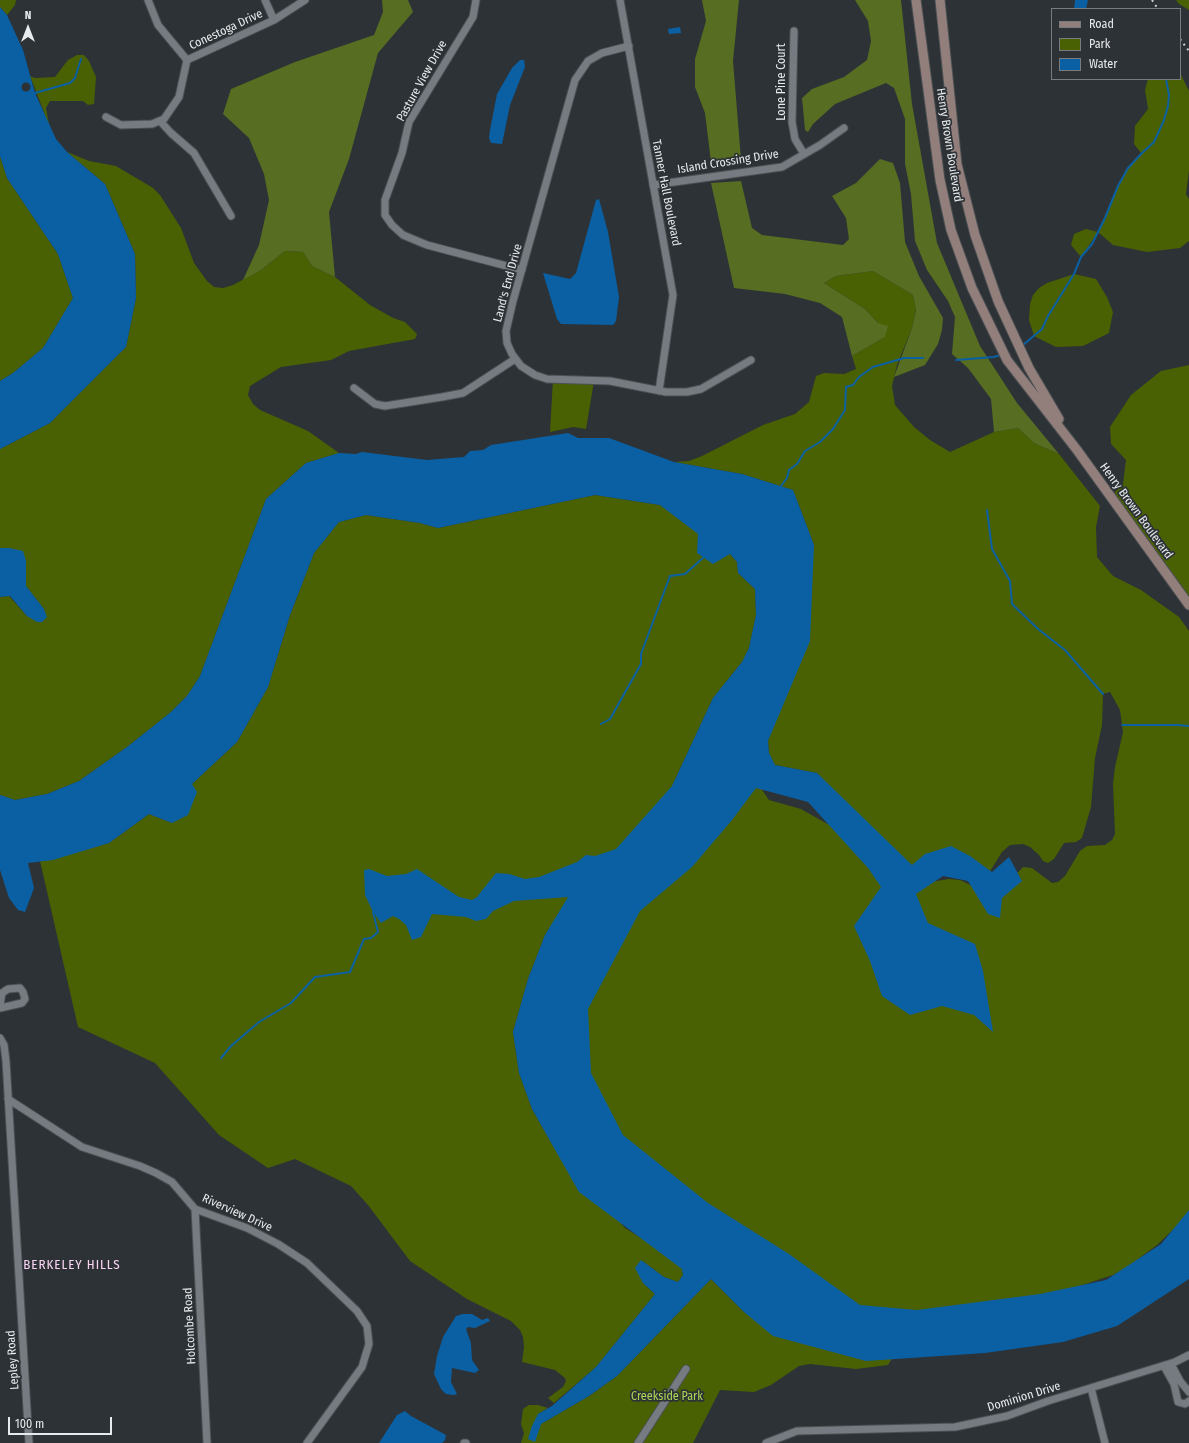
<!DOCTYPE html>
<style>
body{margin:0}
#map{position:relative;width:1189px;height:1443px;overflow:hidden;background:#2d3236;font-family:"Fira Sans Condensed",sans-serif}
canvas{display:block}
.legend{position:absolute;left:1051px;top:8px;width:130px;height:72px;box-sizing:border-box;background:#2d3236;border:1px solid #787c7f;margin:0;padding:5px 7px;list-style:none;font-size:12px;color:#e8ebed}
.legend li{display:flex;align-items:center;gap:8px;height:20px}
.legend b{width:20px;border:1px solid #787c7f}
.north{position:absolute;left:8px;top:8px;width:40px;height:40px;-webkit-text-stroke:3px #2d3236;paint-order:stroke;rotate:0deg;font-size:11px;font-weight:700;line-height:16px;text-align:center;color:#e8ebed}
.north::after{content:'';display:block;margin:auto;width:14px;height:18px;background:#e8ebed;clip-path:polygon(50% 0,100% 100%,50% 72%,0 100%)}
.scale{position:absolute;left:8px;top:1417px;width:104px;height:18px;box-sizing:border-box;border:2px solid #e8ebed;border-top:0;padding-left:5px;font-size:12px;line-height:14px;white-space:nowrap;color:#e8ebed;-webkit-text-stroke:3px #2d3236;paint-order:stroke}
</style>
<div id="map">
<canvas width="1189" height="1443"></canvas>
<ul class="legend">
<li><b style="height:5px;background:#927f7b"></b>Road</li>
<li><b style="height:11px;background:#496102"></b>Park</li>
<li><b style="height:11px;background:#0b60a3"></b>Water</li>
</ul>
<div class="north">N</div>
<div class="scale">100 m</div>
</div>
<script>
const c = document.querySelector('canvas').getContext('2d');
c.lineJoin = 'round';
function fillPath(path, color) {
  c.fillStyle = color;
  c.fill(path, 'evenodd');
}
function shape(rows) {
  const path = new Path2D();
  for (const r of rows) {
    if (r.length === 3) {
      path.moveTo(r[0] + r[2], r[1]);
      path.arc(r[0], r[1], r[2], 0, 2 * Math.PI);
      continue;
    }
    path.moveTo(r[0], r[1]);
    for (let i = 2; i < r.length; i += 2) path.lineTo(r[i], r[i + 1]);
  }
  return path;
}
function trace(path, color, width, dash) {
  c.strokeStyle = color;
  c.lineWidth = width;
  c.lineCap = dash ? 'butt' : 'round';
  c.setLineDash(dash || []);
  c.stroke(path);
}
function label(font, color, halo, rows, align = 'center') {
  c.font = font + ' "Fira Sans Condensed",sans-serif';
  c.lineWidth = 3.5;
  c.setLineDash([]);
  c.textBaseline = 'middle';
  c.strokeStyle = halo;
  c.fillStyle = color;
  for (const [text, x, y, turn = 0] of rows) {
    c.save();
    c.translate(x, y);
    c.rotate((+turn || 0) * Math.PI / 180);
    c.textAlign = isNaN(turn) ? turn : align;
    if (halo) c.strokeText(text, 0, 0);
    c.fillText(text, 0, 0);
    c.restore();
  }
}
fillPath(shape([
 [0,0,16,0,15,5,7,15,0,7],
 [1176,0,1189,0,1189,10,1179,4],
 [77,55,84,55,89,61,96,77,94,104,88,105,83,101,50,101,46,108,49,125,30,76,35,78,55,77,68,60],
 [1180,73,1189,91,1189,170,1186,194,1189,199,1189,241,1180,248,1147,252,1113,245,1098,232,1081,257,1071,245,1074,234,1086,229,1098,232,1118,186,1128,168,1141,153,1134,144,1135,126,1148,109,1145,90,1148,79,1180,79],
 [67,152,89,161,116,166,153,188,160,195,181,228,194,263,207,281,214,287,223,288,233,285,261,270,285,251,303,252,312,266,335,277,370,305,393,318,405,322,417,334,415,339,349,351,331,360,281,367,250,386,248,395,253,404,260,410,308,431,339,453,306,463,266,499,200,676,187,696,171,712,127,747,79,781,47,794,15,800,0,795,0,597,9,596,27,616,44,609,26,586,26,561,18,551,9,548,0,548,0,449,50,423,126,347,136,298,135,254,105,184],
 [0,156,7,178,58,254,73,298,43,348,13,373,0,381],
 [873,271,913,295,916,309,912,328,897,365,892,386,895,405,914,427,930,440,950,452,994,432,1018,428,1034,443,1059,454,1100,506,1096,527,1097,557,1113,576,1141,590,1179,617,1189,631,1189,1214,1157,1245,1130,1265,1113,1275,1070,1289,920,1319,842,1305,595,1120,571,972,756,781,769,800,801,809,838,830,914,898,919,889,930,882,949,879,960,880,995,897,1023,867,1032,868,1052,883,1058,882,1065,876,1080,851,1087,846,1105,845,1112,840,1115,834,1113,784,1115,767,1123,732,1120,710,1110,692,1103,694,1102,725,1095,758,1091,807,1082,838,1076,842,1064,843,1054,859,1048,863,1043,861,1039,855,1030,847,1023,844,1010,845,1002,852,989,873,908,872,817,773,775,765,769,753,768,741,814,545,793,490,742,474,674,462,689,461,702,456,763,425,795,414,809,402,816,376,824,373,844,374,856,369,852,356,885,337,878,323,865,309,824,283,836,276],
 [1074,274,1096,279,1107,297,1113,312,1109,333,1083,346,1056,347,1034,336,1029,320,1030,304,1033,295,1039,288,1047,283],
 [1189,365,1189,610,1153,558,1107,500,1123,484,1126,460,1111,444,1110,427,1131,395,1161,371],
 [553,379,594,381,586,429,573,427,550,432],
 [595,495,660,505,699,534,730,554,737,562,738,573,755,589,756,615,749,648,742,662,713,698,672,786,641,828,569,897,545,935,528,979,513,1032,519,1073,532,1109,552,1144,625,1228,657,1248,682,1268,683,1275,678,1282,664,1277,641,1260,643,1283,655,1294,596,1367,554,1403,548,1398,563,1387,566,1381,565,1378,555,1370,522,1362,524,1347,523,1337,520,1330,511,1321,467,1299,410,1261,368,1205,351,1186,295,1159,268,1168,219,1135,155,1063,78,1027,40,861,53,859,109,843,149,814,172,823,192,784,237,742,268,687,290,615,314,553,339,522,366,515,420,523,438,528],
 [711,1279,744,1312,894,1355,888,1365,856,1369,810,1364,799,1366,771,1385,754,1392,720,1390,693,1443,521,1443,524,1433,521,1424,523,1409,529,1405,538,1405,548,1408,538,1414,541,1424,589,1396,617,1376]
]), '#496102');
fillPath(shape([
 [382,0,408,0,413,12,378,53,349,159,329,212,335,277,312,266,303,252,285,251,261,270,243,280,259,245,269,200,264,174,249,138,223,114,231,89,295,62,374,35,383,12],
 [702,0,739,0,733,61,741,159,711,162,705,113,695,87,695,59,706,21],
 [855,0,901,0,912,104,937,243,980,346,1017,403,1059,454,1034,443,1018,428,994,432,991,399,968,368,952,354,955,317,948,301,927,270,915,241,911,194,905,164,905,119,894,88,886,83,835,104,813,124,808,132,805,130,802,98,812,89,844,77,867,60,871,41,868,21],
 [880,159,893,163,900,183,905,242,919,276,943,318,942,330,938,344,925,365,894,377,912,328,916,310,913,295,873,271,836,276,824,283,865,309,878,323,888,326,885,337,852,356,842,317,820,303,785,294,734,288,711,183,741,181,752,228,762,235,843,245,849,239,846,218,832,196,856,183]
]), '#566d22');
fillPath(shape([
 [1075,0,1088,0,1086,9,1074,9],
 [0,7,7,15,23,50,35,93,56,139,67,152,105,184,135,254,136,298,126,347,50,423,0,449,0,381,13,373,43,348,73,298,58,254,7,178,0,156],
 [680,27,681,33,669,34,668,29],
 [520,60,524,60,525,67,510,105,502,144,491,143,489,138,490,130,497,94,512,68],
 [599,199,608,232,619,297,616,321,613,325,561,324,557,319,543,273,570,279,576,273,596,200],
 [568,433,578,438,609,438,674,462,742,474,793,490,814,545,810,641,768,741,769,753,775,765,817,773,912,865,925,854,951,846,970,856,992,872,1009,857,1022,881,1002,898,1000,918,988,914,968,881,943,876,916,894,928,923,975,944,983,971,993,1032,974,1015,942,1006,910,1015,882,996,870,961,854,926,881,887,868,868,808,802,756,788,732,820,692,867,640,911,588,1009,591,1073,623,1135,708,1203,789,1254,860,1305,917,1310,1040,1294,1106,1280,1161,1244,1189,1210,1189,1279,1117,1326,1063,1342,985,1353,866,1361,773,1336,744,1312,711,1279,617,1376,589,1396,541,1424,535,1442,528,1439,532,1426,538,1414,552,1406,596,1367,655,1294,643,1283,635,1268,641,1260,664,1277,678,1282,683,1275,682,1269,579,1192,532,1109,519,1073,513,1032,528,979,545,935,568,897,514,901,493,911,486,919,476,921,466,917,432,914,421,937,412,940,406,925,399,919,393,916,381,923,373,912,365,895,364,870,369,869,387,876,406,874,417,869,459,897,472,900,477,897,496,873,509,874,525,879,539,877,577,862,586,855,595,856,616,849,672,786,713,698,742,662,749,648,756,615,755,589,738,573,737,562,730,554,713,564,697,553,698,534,660,505,595,495,438,528,420,523,366,515,339,522,314,553,290,615,268,687,237,742,192,784,197,792,188,815,172,823,149,814,109,843,53,860,28,863,34,888,25,912,18,910,9,898,0,870,0,795,15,800,47,794,79,781,127,747,171,712,187,696,200,676,266,499,306,463,339,453,356,454,362,452,427,460,464,457,470,451,483,450,491,445],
 [0,548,9,548,23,551,26,561,26,586,44,609,47,617,42,622,37,622,27,616,10,596,0,597],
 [463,1314,472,1314,482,1320,488,1318,490,1321,475,1328,468,1327,466,1329,471,1343,472,1360,479,1370,475,1373,452,1368,451,1382,457,1394,454,1395,446,1394,441,1389,434,1374,437,1356,443,1337,456,1316],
 [405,1411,411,1416,446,1435,445,1440,442,1443,379,1443,397,1415]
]), '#0b60a3');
fillPath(shape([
 [26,87,4.5]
]), '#2d3236');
trace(shape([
 [35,93,70,83,75,78,81,59],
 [1023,345,1042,329,1048,316,1074,274,1081,257,1092,244,1105,218,1118,186,1128,168,1142,153,1154,142,1164,120,1168,106,1169,95,1166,79],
 [956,360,994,357,1000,355],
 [781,486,787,478,789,470,797,464,805,451,820,442,833,429,845,410,846,387,853,385,859,377,873,367,904,358,923,358],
 [987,510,992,549,1010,581,1012,604,1038,629,1065,650,1103,694],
 [601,724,610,719,641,664,641,654,670,576,685,574,704,557],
 [1122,725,1177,725,1189,726],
 [221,1058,231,1046,259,1022,291,1003,315,977,350,972,364,939,371,938,378,932,373,912]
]), '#0b60a3', 2);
const minor = shape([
 [148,0,158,25,187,60],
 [476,0,473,17,409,122,402,153,385,200,385,215,392,225,403,235,427,245,522,270],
 [620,0,673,295,659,391],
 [274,20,305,0],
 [794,31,792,122,795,139,804,154],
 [629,46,602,53,588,61,575,80,513,301,506,331,507,343,512,354,521,366,535,375,547,379,610,381,666,392,687,392,701,389,751,360],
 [187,60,274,20,265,0],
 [106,117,121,125,152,124,164,119,179,97,187,60],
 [160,121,171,133,194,153,231,216],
 [653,185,782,167,820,145,844,128],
 [354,388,375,404,385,406,442,397,463,393,515,359],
 [0,1005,2,993,8,989,20,988,23,992,25,999,22,1003,0,1008],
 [0,1038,4,1045,6,1061,29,1443],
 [8,1099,82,1147,140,1166,156,1173,172,1182,195,1209,247,1228,278,1244,307,1263,357,1311,367,1326,369,1344,362,1367,307,1443],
 [195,1209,207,1443],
 [1171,1364,1180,1381,1189,1392],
 [1164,1366,1174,1384,1178,1402,1185,1404,1189,1401],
 [1091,1388,1105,1443],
 [464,1443,466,1443],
 [638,1443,686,1369],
 [766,1443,797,1431,955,1427,1007,1416,1048,1401,1175,1362,1189,1355]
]);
const secondary = shape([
 [916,0,940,180,951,230,972,288,1007,360,1077,450,1189,605],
 [940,0,957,164,975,235,998,301,1029,368,1059,419]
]);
trace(minor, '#4c5053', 9);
trace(secondary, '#4c5053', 11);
trace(minor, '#757b80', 7);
trace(secondary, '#927f7b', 9);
trace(shape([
 [1152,0,1158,9],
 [1180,39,1189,51]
]), '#ced1d3', 2, [2, 4]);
label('12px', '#e8ebed', '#2d3236', [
 ["Conestoga Drive",226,30,-25],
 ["Pasture View Drive",422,81,-61],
 ["Lone Pine Court",782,82,-90],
 ["Henry Brown Boulevard",949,145,81],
 ["Island Crossing Drive",728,162,-9],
 ["Tanner Hall Boulevard",666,193,79],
 ["Land's End Drive",508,283,-75],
 ["Henry Brown Boulevard",1136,511,54],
 ["Riverview Drive",237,1213,24],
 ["Holcombe Road",190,1326,-93],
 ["Lepley Road",13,1360,-94],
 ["Dominion Drive",1024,1397,-17]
]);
label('12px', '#aed657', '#2d3236', [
 ["Creekside Park",667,1397]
]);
c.letterSpacing = '1px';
label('13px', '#fad3f2', '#2d3236', [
 ["BERKELEY HILLS",72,1265]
]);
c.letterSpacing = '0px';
</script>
